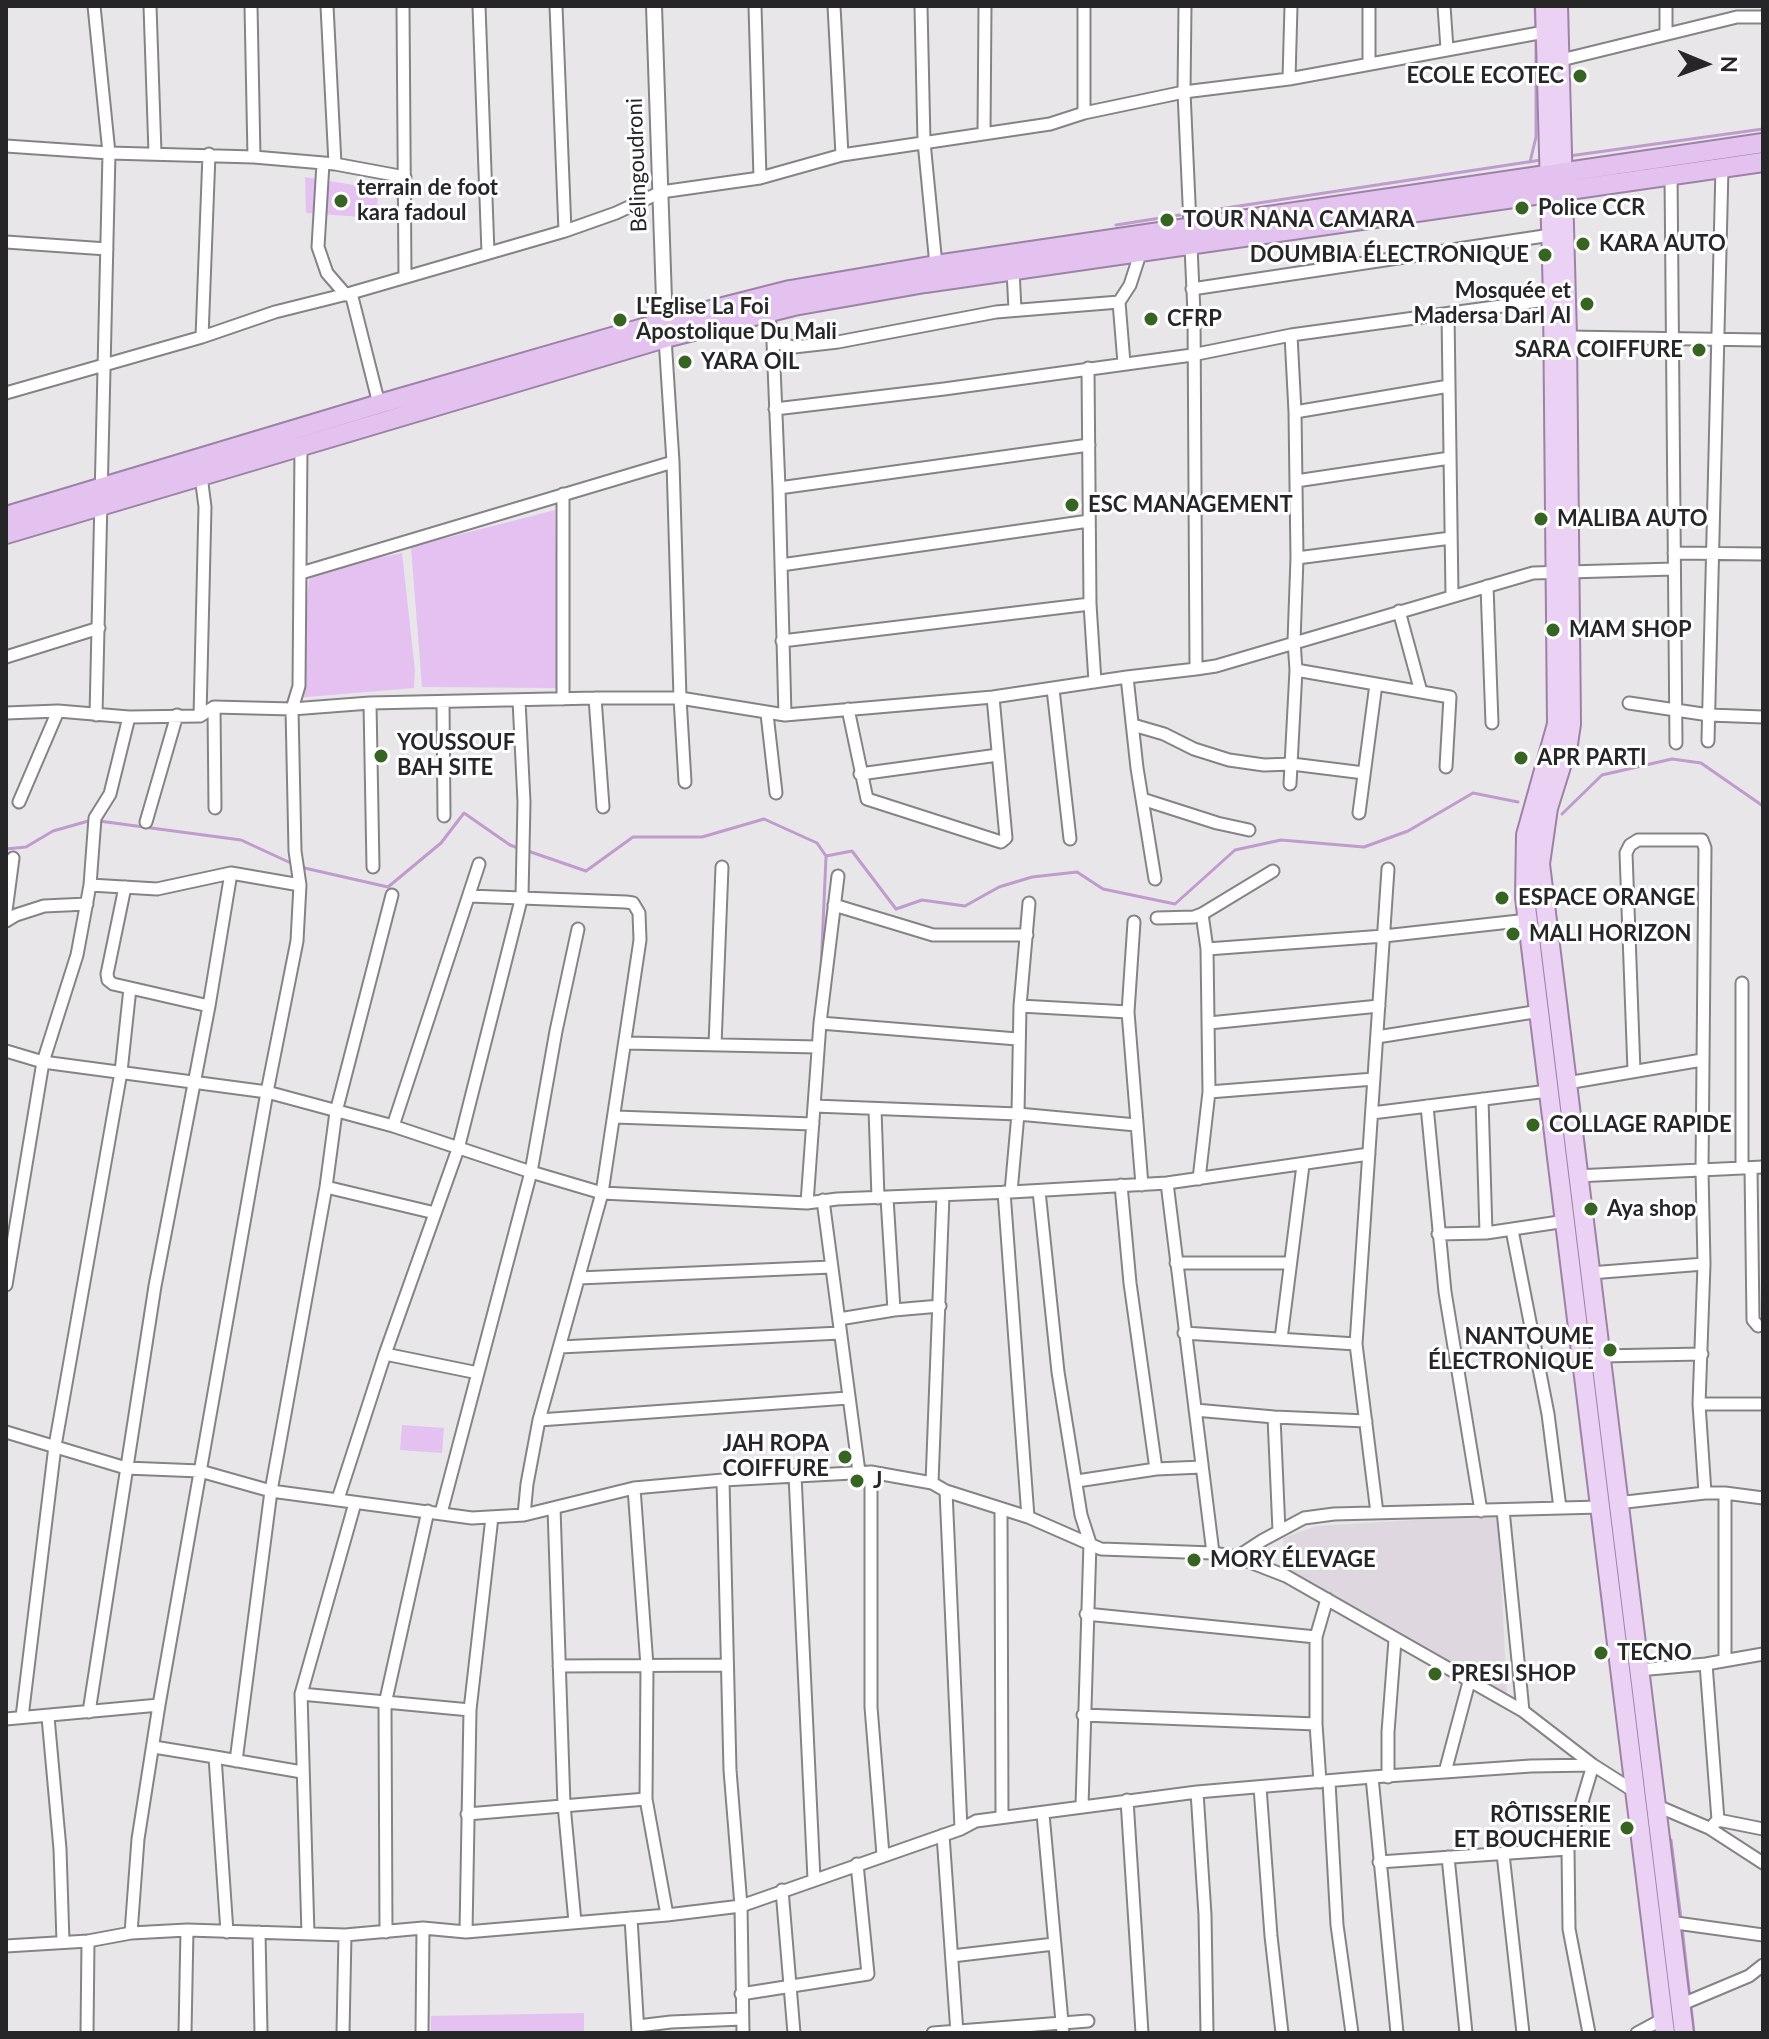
<!DOCTYPE html>
<meta charset="utf-8">
<style>
body{margin:0}
#map{position:relative;width:1769px;height:2039px;overflow:hidden;background:#e8e6e9;font-family:Lato,sans-serif}
canvas{display:block}
.frame{position:absolute;inset:0;border:8px solid #262527;pointer-events:none}
.north{position:absolute;left:1665px;top:24px;width:80px;height:80px;-webkit-text-stroke:6px #fff;paint-order:stroke;rotate:91deg;font-size:22px;font-weight:700;line-height:32px;text-align:center;color:#262527}
.north::after{content:'';display:block;margin:auto;width:28px;height:36px;background:#262527;clip-path:polygon(50% 0,100% 100%,50% 72%,0 100%)}
</style>
<div id="map">
<canvas width="1769" height="2039"></canvas>
<div class="frame"></div>
<div class="north">N</div>
</div>
<script>
const c = document.querySelector('canvas').getContext('2d');
c.lineJoin = 'round';
function fillPath(path, color) {
  c.fillStyle = color;
  c.fill(path, 'evenodd');
}
function shape(rows) {
  const path = new Path2D();
  for (const r of rows) {
    path.moveTo(r[0], r[1]);
    for (let i = 2; i < r.length; i += 2) path.lineTo(r[i], r[i + 1]);
  }
  return path;
}
function trace(path, color, width, dash) {
  c.strokeStyle = color;
  c.lineWidth = width;
  c.lineCap = dash ? 'butt' : 'round';
  c.setLineDash(dash || []);
  c.stroke(path);
}
function label(font, color, halo, rows, align = 'center') {
  c.font = font + ' Lato,sans-serif';
  c.lineWidth = 6;
  c.setLineDash([]);
  c.textBaseline = 'middle';
  c.strokeStyle = halo;
  c.fillStyle = color;
  for (const [text, x, y, turn = 0] of rows) {
    c.save();
    c.translate(x, y);
    c.rotate((+turn || 0) * Math.PI / 180);
    c.textAlign = isNaN(turn) ? turn : align;
    if (halo) c.strokeText(text, 0, 0);
    c.fillText(text, 0, 0);
    c.restore();
  }
}
fillPath(shape([
 [1498,1515,1507,1695,1288,1576,1283,1538,1316,1526]
]), '#ded7e0');
fillPath(shape([
 [305,177,378,189,377,218,306,213],
 [555,510,559,688,422,687,411,547],
 [402,553,415,671,414,688,295,698,310,572],
 [402,1425,444,1428,442,1453,400,1450],
 [584,2013,584,2033,431,2033,431,2016]
]), '#e4c1f1');
trace(shape([
 [1535,6,1536,31],
 [1569,156,1763,129],
 [1530,162,1536,137,1536,38],
 [1193,213,1541,160],
 [1116,225,1186,214],
 [1562,814,1602,775,1672,759,1701,763,1763,806],
 [99,821,241,840,293,864],
 [6,849,26,847,53,831,92,820],
 [525,850,586,871,633,837,702,837,764,819,817,843,826,856,852,851,896,909,922,900,965,906,999,887,1032,877,1077,872,1103,889,1175,904,1235,850,1281,840,1364,847,1408,831,1473,793,1518,802],
 [300,867,388,887,441,843,464,813,510,845,518,848],
 [821,969,826,857],
 [1671,1840,1681,1919],
 [1682,1927,1690,1999],
 [1691,2006,1694,2033]
]), '#c09bcd', 3);
const minor = shape([
 [94,6,109,153,96,715],
 [150,6,155,153],
 [327,6,335,164],
 [403,6,405,277],
 [479,6,488,253],
 [755,6,760,178],
 [834,6,842,155],
 [921,6,924,142,936,265],
 [1084,6,1084,113],
 [1185,6,1184,92,1194,313,1196,669],
 [1369,6,1369,64],
 [1444,6,1447,49],
 [1666,34,1666,6],
 [1557,61,1737,17,1763,17],
 [1289,79,1291,6],
 [984,133,985,6],
 [6,146,109,153,254,157,251,6],
 [254,157,335,164,405,177],
 [323,163,318,247,327,273,346,295],
 [1671,174,1676,743],
 [565,231,616,213,661,192,760,178,842,155,1050,124,1084,113,1184,92,1289,79,1550,31],
 [6,242,107,249],
 [1013,270,1015,310],
 [1192,289,1551,235],
 [351,293,379,404],
 [1119,302,1124,363],
 [768,313,773,342,779,488,785,715,993,697,1127,677,1196,669,1216,666,1533,573,1674,569],
 [1448,314,1452,595],
 [202,337,209,154],
 [1567,337,1763,340],
 [665,338,673,462,680,698,685,782],
 [773,342,794,347,838,342,996,312,1119,302,1130,285,1141,251],
 [1088,368,1090,604,1095,682],
 [6,393,202,337,275,312,351,293,565,231,556,6],
 [775,409,944,389,1192,355,1291,335,1553,299],
 [1295,412,1449,386],
 [1296,481,1450,458],
 [779,488,1089,445],
 [1674,553,1763,554],
 [1297,558,1451,538],
 [781,565,1089,521],
 [301,573,673,462],
 [1487,586,1492,723],
 [1399,611,1421,692],
 [782,641,1090,604],
 [6,657,99,628],
 [1296,670,1450,697,1446,767],
 [1127,677,1137,768,1155,879],
 [1053,689,1070,839],
 [595,698,603,807],
 [563,699,563,494],
 [443,702,444,816],
 [370,703,373,867],
 [1629,703,1709,715,1763,717],
 [214,707,215,808],
 [848,709,867,799,1001,842,1006,838,993,697],
 [6,713,58,711,129,717,200,716,214,707,292,709,370,703,595,698,680,698,785,715],
 [767,714,776,793],
 [200,716,205,507,201,476],
 [1133,725,1164,734,1194,749,1229,760,1264,765,1292,764,1364,773],
 [1708,741,1722,168],
 [860,774,998,755],
 [1290,784,1296,670,1294,641,1297,558,1295,412,1291,335],
 [1142,799,1217,823,1249,830],
 [19,802,58,711],
 [1359,813,1376,684],
 [146,822,177,715],
 [90,885,157,889,231,873,300,885],
 [125,887,107,974,108,980,113,984,209,1006],
 [469,896,626,902,633,903,639,913,640,940,602,1193,539,1420,527,1484,524,1515],
 [834,905,933,935,1027,935],
 [6,911,13,858],
 [1157,918,1194,917,1202,914,1273,871],
 [6,921,16,915,44,906,87,904],
 [1134,922,1128,1012,1142,1185],
 [1207,949,1384,936,1528,920],
 [1742,983,1742,1168],
 [1020,1006,1128,1012],
 [820,1023,1017,1039],
 [1209,1023,1379,1006],
 [1377,1037,1540,1011],
 [626,1043,818,1047],
 [715,1045,722,867],
 [6,1051,43,1062,267,1092,393,1126,531,1172,602,1193,807,1203,837,1199,1011,1192,1167,1183,1369,1154],
 [1634,1071,1626,853,1630,845,1638,840,1702,840,1705,848,1702,1170,1704,1264,1699,1404,1705,1493],
 [1567,1083,1702,1060],
 [1209,1092,1374,1079],
 [1482,1099,1486,1233],
 [814,1106,1018,1114,1136,1125],
 [1427,1106,1445,1292,1481,1511],
 [875,1109,878,1198],
 [1372,1113,1548,1091],
 [615,1117,813,1124],
 [393,1126,479,864],
 [1751,1168,1753,1320,1758,1326],
 [1576,1176,1763,1167],
 [1199,1179,1209,1092,1207,949,1202,914],
 [1167,1183,1213,1553],
 [1121,1185,1130,1283,1156,1469],
 [326,1187,435,1213],
 [1039,1191,1058,1372,1081,1515,1090,1543,1082,1806],
 [1004,1192,1028,1517],
 [1011,1192,1018,1114,1020,1006,1029,903],
 [887,1198,894,1310],
 [823,1200,859,1472],
 [807,1203,820,1023,838,876],
 [1512,1230,1548,1414,1560,1508],
 [1438,1234,1486,1233,1566,1221],
 [1176,1263,1290,1263],
 [1590,1273,1704,1264],
 [579,1278,831,1267],
 [6,1285,43,1062,77,955,90,885,95,818,110,794,129,717],
 [839,1319,894,1310,940,1306],
 [1184,1333,1356,1344],
 [1281,1339,1303,1165],
 [560,1347,840,1333],
 [385,1354,478,1373],
 [1601,1356,1702,1354],
 [1699,1404,1763,1404],
 [1195,1410,1274,1417,1366,1421],
 [1274,1417,1279,1531],
 [539,1420,848,1398],
 [6,1432,126,1468,200,1471,271,1491,472,1518,524,1515,634,1488,723,1480,871,1472,932,1483,946,1491,1028,1517,1101,1549,1213,1553,1237,1557,1286,1576,1523,1711,1593,1765,1637,1793],
 [871,1472,871,1707,883,1855],
 [795,1475,814,1879],
 [723,1480,730,1770,741,1906,743,2033],
 [1077,1481,1156,1469,1202,1467],
 [932,1483,943,1195],
 [634,1488,647,1666,646,1799,667,1915],
 [946,1491,961,1829],
 [338,1499,385,1354,458,1149,522,896,524,802,519,700],
 [1617,1503,1705,1493,1725,1493,1763,1498],
 [554,1508,564,1805,575,1922],
 [1001,1509,1002,1817],
 [1503,1510,1523,1711],
 [441,1513,531,1172,556,1031,578,929],
 [1377,1513,1356,1344,1388,869],
 [1237,1557,1263,1540,1304,1518,1334,1514,1600,1507],
 [1086,1614,1316,1637],
 [1725,1660,1725,1493],
 [1706,1664,1718,1820],
 [559,1666,727,1665],
 [1638,1670,1706,1664,1763,1654],
 [301,1694,470,1710],
 [89,1712,155,1286,209,1006,231,873],
 [1083,1715,1316,1724],
 [22,1717,55,1446,121,1072,130,988],
 [48,1717,60,1849,63,1942],
 [6,1719,159,1705],
 [154,1747,215,1757],
 [236,1761,271,1491,326,1187,336,1112,392,895],
 [1445,1772,1469,1682],
 [1372,1777,1397,2033],
 [1388,1777,1388,1732,1395,1640],
 [1320,1782,1316,1724,1316,1637,1327,1599],
 [1329,1782,1337,1925,1352,2033],
 [1260,1787,1271,1936,1282,2033],
 [1197,1792,1205,1915,1207,2033],
 [1127,1800,1142,2033],
 [1655,1805,1709,1828,1763,1863],
 [467,1814,646,1799],
 [1043,1814,1063,2033],
 [1714,1824,1718,1820,1763,1829],
 [943,1835,957,2033],
 [1503,1854,1523,2033],
 [1448,1857,1466,2033],
 [1379,1862,1568,1849],
 [782,1890,794,2033],
 [631,1918,638,2033],
 [1669,1922,1763,1935],
 [227,1932,215,1757,302,1772],
 [259,1932,261,2033],
 [386,1932,385,1704,428,1511],
 [466,1932,470,1710,492,1517],
 [131,1933,138,1839,159,1705,267,1092,297,941,300,885,295,851,292,709,299,686,301,447],
 [308,1934,301,1694,355,1503],
 [6,1946,88,1941,131,1933,187,1930,345,1935,423,1928,466,1932,667,1915,741,1906,961,1829,976,1821,1197,1792,1372,1777,1531,1766,1593,1765,1568,1849,1569,1929,1589,2033],
 [952,1956,1054,1944],
 [741,1994,868,1974,857,1864],
 [1680,2005,1749,1976,1763,1965],
 [638,2026,671,2022,742,2019],
 [87,2033,88,1941],
 [185,2033,187,1930],
 [343,2033,345,1935],
 [422,2033,423,1928],
 [933,2033,1088,2021],
 [1637,2033,1663,2019]
]);
const tertiary = shape([
 [654,6,665,329]
]);
const primary = shape([
 [1545,6,1553,299,1557,724,1526,835,1525,898,1665,2033],
 [1558,6,1567,337,1571,724,1568,744,1548,808,1540,864,1684,2033]
]);
const trunk = shape([
 [6,516,379,404,664,322,790,290,936,265,1763,143],
 [6,534,665,338,794,306,925,283,1763,162]
]);
trace(minor, '#858386', 15);
trace(tertiary, '#858386', 18);
trace(primary, '#9d81a7', 22);
trace(trunk, '#9d81a7', 22);
trace(minor, '#fff', 11);
trace(tertiary, '#fff', 14);
trace(primary, '#ebd1f4', 18);
trace(trunk, '#e4c2f0', 18);
for (const [x, y, r, color] of [
 [1580,76,8,"#376422"],
 [341,201,8,"#376422"],
 [1522,208,8,"#376422"],
 [1167,220,8,"#376422"],
 [1583,244,8,"#376422"],
 [1545,255,8,"#376422"],
 [1587,304,8,"#376422"],
 [1151,319,8,"#376422"],
 [620,320,8,"#376422"],
 [1699,350,8,"#376422"],
 [685,362,8,"#376422"],
 [1072,505,8,"#376422"],
 [1541,519,8,"#376422"],
 [1553,630,8,"#376422"],
 [381,756,8,"#376422"],
 [1521,758,8,"#376422"],
 [1502,898,8,"#376422"],
 [1513,934,8,"#376422"],
 [1533,1125,8,"#376422"],
 [1591,1209,8,"#376422"],
 [1610,1350,8,"#376422"],
 [845,1457,8,"#376422"],
 [857,1481,8,"#376422"],
 [1194,1560,8,"#376422"],
 [1601,1653,8,"#376422"],
 [1435,1674,8,"#376422"],
 [1627,1828,8,"#376422"]
]) {
  const dot = new Path2D();
  dot.arc(x, y, r, 0, 2 * Math.PI);
  c.fillStyle = color;
  c.fill(dot);
  trace(dot, '#fff', 3);
}
label('bold 22px', '#262527', '#fff', [
 ["ECOLE ECOTEC",1564,76,"right"],
 ["terrain de foot",357,188],
 ["kara fadoul",357,213],
 ["Police CCR",1538,208],
 ["TOUR NANA CAMARA",1183,220],
 ["KARA AUTO",1599,244],
 ["DOUMBIA ÉLECTRONIQUE",1529,255,"right"],
 ["Mosquée et",1571,291,"right"],
 ["Madersa Darl Al",1571,316,"right"],
 ["L'Eglise La Foi",636,307],
 ["Apostolique Du Mali",636,332],
 ["CFRP",1167,319],
 ["SARA COIFFURE",1683,350,"right"],
 ["YARA OIL",701,362],
 ["ESC MANAGEMENT",1088,505],
 ["MALIBA AUTO",1557,519],
 ["MAM SHOP",1569,630],
 ["YOUSSOUF",397,743],
 ["BAH SITE",397,768],
 ["APR PARTI",1537,758],
 ["ESPACE ORANGE",1518,898],
 ["MALI HORIZON",1529,934],
 ["COLLAGE RAPIDE",1549,1125],
 ["Aya shop",1607,1209],
 ["NANTOUME",1594,1337,"right"],
 ["ÉLECTRONIQUE",1594,1362,"right"],
 ["JAH ROPA",829,1444,"right"],
 ["COIFFURE",829,1469,"right"],
 ["J",873,1481],
 ["MORY ÉLEVAGE",1210,1560],
 ["TECNO",1617,1653],
 ["PRESI SHOP",1451,1674],
 ["RÔTISSERIE",1611,1815,"right"],
 ["ET BOUCHERIE",1611,1840,"right"]
], 'left');
label('22px', '#262527', '#fff', [
 ["Bélingoudroni",637,165,-92]
]);
</script>
